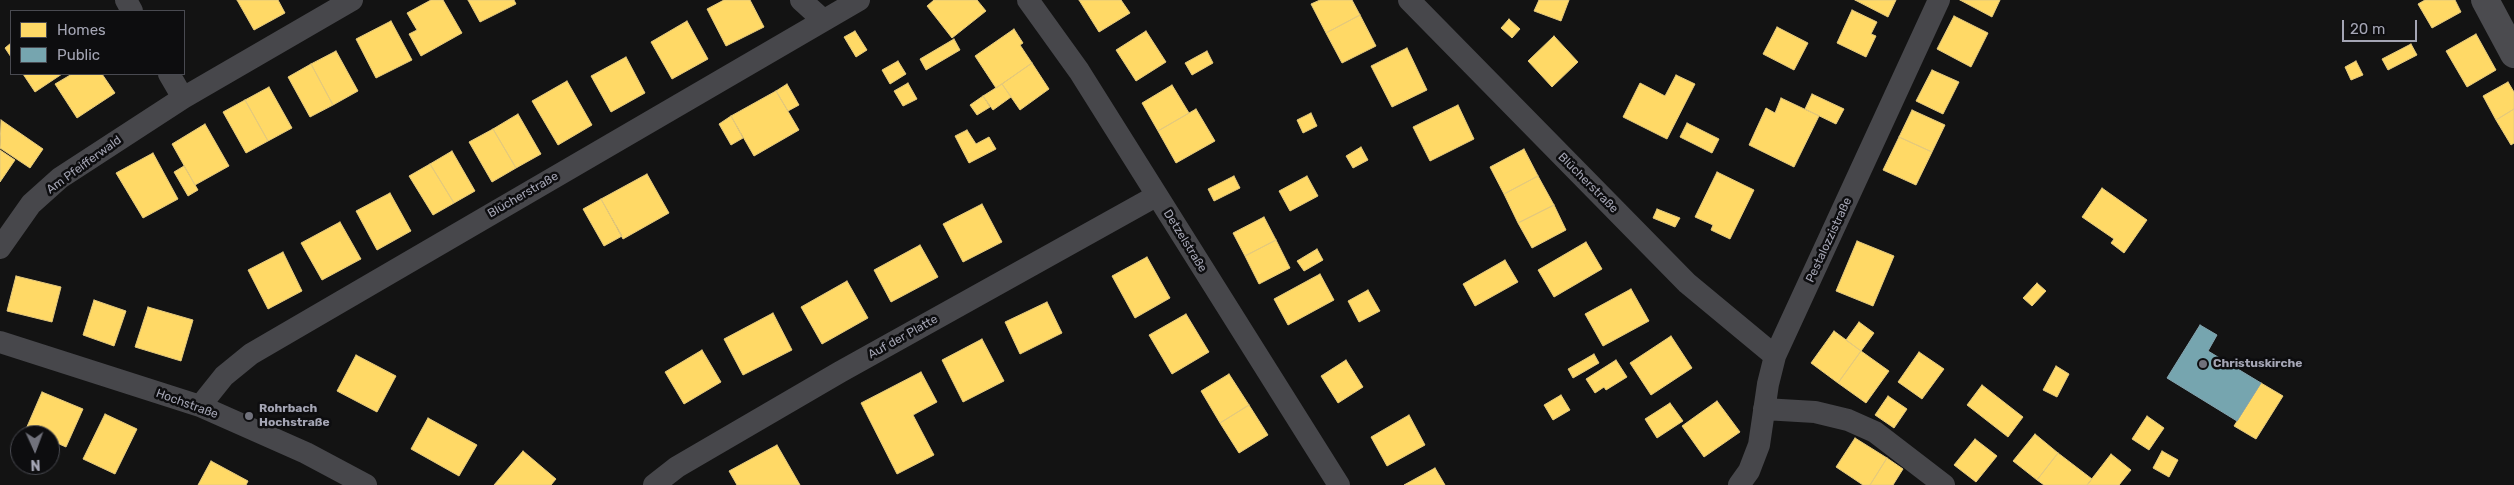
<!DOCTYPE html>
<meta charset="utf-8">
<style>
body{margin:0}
#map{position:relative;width:2514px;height:485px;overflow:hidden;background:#131313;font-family:Rubik,sans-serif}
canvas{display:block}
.legend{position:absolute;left:10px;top:10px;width:175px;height:65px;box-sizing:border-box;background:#0d0d0f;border:1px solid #494a51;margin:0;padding:6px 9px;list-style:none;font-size:15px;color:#a4a5b4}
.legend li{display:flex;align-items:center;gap:10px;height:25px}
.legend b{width:25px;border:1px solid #494a51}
.north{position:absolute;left:10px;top:425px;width:50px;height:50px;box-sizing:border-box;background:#0d0d0f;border:1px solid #494a51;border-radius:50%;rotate:178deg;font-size:14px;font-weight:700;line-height:20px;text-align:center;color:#a4a5b4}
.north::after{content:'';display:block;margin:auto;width:18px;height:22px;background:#71727c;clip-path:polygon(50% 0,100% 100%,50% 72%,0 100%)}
.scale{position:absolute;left:2342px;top:20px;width:75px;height:22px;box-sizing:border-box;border:2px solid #a4a5b4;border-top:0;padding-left:6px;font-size:15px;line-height:18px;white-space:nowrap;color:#a4a5b4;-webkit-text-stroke:4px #0d0d0f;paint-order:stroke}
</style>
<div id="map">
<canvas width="2514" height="485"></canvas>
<ul class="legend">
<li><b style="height:14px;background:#ffd966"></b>Homes</li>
<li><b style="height:14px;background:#76a5af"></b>Public</li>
</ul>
<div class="north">N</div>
<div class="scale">20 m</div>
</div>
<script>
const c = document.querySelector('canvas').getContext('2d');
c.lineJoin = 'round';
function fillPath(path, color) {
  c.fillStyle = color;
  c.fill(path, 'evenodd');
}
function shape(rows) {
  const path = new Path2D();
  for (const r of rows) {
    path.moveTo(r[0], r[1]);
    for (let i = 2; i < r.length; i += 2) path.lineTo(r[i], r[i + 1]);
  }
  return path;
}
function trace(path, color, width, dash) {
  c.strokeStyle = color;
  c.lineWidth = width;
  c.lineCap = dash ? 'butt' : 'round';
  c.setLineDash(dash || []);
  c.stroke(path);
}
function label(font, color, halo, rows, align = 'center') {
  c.font = font + ' Rubik,sans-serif';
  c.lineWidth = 5;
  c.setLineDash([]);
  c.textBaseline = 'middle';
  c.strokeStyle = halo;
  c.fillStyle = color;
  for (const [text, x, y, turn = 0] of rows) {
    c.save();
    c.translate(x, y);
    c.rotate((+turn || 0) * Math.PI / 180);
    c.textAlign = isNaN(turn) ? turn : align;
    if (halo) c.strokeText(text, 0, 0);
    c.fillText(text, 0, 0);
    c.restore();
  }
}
const homes = shape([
 [237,0,278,0,285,13,254,30,237,0],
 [431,0,443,0,462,33,421,56,409,34,417,30,407,13,431,0],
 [468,0,514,0,516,4,480,22,468,0],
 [724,0,750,0,764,27,726,46,707,9,724,0],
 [934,0,977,0,986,11,952,38,927,6,934,0],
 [1079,0,1121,0,1130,13,1099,32,1079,0],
 [1320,0,1352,0,1360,15,1326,33,1311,4,1320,0],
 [1539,0,1569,0,1561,21,1534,11,1539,0],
 [1855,0,1896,0,1888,17,1855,0],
 [1960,0,2000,0,1992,17,1960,0],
 [2425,0,2455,0,2461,12,2432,28,2418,4,2425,0],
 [1852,10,1877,22,1871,34,1876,36,1866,57,1837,43,1852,10],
 [1360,15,1376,46,1342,63,1326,33,1360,15],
 [1954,16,1988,33,1971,67,1937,49,1954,16],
 [1509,19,1520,29,1512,38,1501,28,1509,19],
 [391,21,412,60,376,78,356,39,391,21],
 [687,21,708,59,672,79,651,42,687,21],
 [1777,27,1808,43,1794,70,1763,54,1777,27],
 [1014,29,1023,43,1020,45,1032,63,996,88,975,56,1014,29],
 [855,31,867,50,856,57,844,37,855,31],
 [1146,31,1166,62,1136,81,1116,50,1146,31],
 [2476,34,2496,70,2467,87,2446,51,2476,34],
 [1554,36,1578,62,1552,87,1528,61,1554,36],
 [954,39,960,50,926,70,920,59,954,39],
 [11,43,11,57,5,48,11,43],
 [2411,44,2417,55,2388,70,2382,59,2411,44],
 [1407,48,1427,90,1392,107,1371,66,1407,48],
 [336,51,358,91,333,105,311,64,336,51],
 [1207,51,1213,63,1192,75,1185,63,1207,51],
 [626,57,645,93,611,112,591,76,626,57],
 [898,61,906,74,890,84,882,70,898,61],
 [2356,61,2363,75,2351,80,2345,67,2356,61],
 [1032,63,1049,89,1020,110,1002,84,1032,63],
 [311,64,333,105,310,117,288,77,311,64],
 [1932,70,1959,82,1943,114,1916,101,1932,70],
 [23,74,62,74,35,92,23,74],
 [72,74,102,74,115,93,77,118,55,84,72,74],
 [1676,75,1695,84,1667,139,1623,117,1640,83,1665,96,1676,75],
 [567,81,592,125,558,145,532,101,567,81],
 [2508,82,2514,92,2514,109,2496,120,2483,96,2508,82],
 [908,83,917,99,903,106,894,91,908,83],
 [787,84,799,105,788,111,776,91,787,84],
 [1002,84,1011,97,993,110,983,96,1002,84],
 [1172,85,1189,113,1158,131,1142,103,1172,85],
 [269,87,292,128,268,141,245,100,269,87],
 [776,91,799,130,754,156,731,116,776,91],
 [1812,94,1844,109,1836,124,1805,109,1812,94],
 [983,96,990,107,977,115,970,105,983,96],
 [1781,98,1819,116,1794,167,1749,145,1766,108,1775,113,1781,98],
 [245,100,268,141,246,153,223,112,245,100],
 [1458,105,1474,139,1430,161,1413,127,1458,105],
 [1196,109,1215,141,1176,163,1158,131,1196,109],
 [2514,109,2514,143,2511,145,2496,120,2514,109],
 [1912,110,1945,125,1932,152,1899,137,1912,110],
 [1311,113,1317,126,1303,133,1297,120,1311,113],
 [518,114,541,154,516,168,493,129,518,114],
 [731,116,743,138,731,145,719,124,731,116],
 [1,120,43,149,30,168,0,148,1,120],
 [1687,123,1719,139,1712,153,1680,137,1687,123],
 [205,124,229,166,195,185,172,144,205,124],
 [493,129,516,168,492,182,469,142,493,129],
 [967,130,976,144,989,137,996,149,969,163,955,136,967,130],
 [1899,137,1932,152,1916,185,1883,170,1899,137],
 [1361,147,1368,160,1353,168,1346,156,1361,147],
 [1524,149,1538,176,1504,194,1490,167,1524,149],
 [0,150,15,160,0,182,0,150],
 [452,151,475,191,454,203,430,164,452,151],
 [153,153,178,199,143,218,116,173,153,153],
 [430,164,454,203,433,215,409,176,430,164],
 [184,166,198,190,188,196,174,172,184,166],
 [1717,172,1754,190,1730,239,1711,230,1713,225,1695,217,1717,172],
 [647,174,669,213,623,239,601,199,647,174],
 [1234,176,1240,188,1214,201,1208,189,1234,176],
 [1307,176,1318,196,1290,211,1279,191,1307,176],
 [1538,176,1554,205,1518,223,1504,194,1538,176],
 [2102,188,2147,220,2124,253,2111,243,2114,239,2082,217,2102,188],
 [390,193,411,231,377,250,356,211,390,193],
 [601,199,622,236,604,246,583,209,601,199],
 [982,204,1002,242,963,262,943,224,982,204],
 [1554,205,1566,230,1532,248,1518,223,1554,205],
 [1657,209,1680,218,1675,227,1653,218,1657,209],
 [1264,217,1276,240,1245,256,1233,233,1264,217],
 [340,222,361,259,322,280,301,243,340,222],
 [1276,240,1290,268,1259,284,1245,256,1276,240],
 [1857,241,1894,256,1873,306,1836,291,1857,241],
 [1586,242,1602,269,1554,297,1538,270,1586,242],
 [920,245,938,277,891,302,874,270,920,245],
 [1317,249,1323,260,1304,271,1297,261,1317,249],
 [283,252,302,291,268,309,248,270,283,252],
 [1147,257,1170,298,1135,318,1112,276,1147,257],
 [1505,260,1518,282,1475,306,1463,284,1505,260],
 [1320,274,1334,300,1288,325,1274,299,1320,274],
 [16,276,61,287,52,322,7,311,16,276],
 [847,281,868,318,822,344,801,307,847,281],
 [2037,283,2046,291,2032,306,2023,298,2037,283],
 [1631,289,1649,321,1603,346,1585,314,1631,289],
 [1368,290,1380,311,1359,322,1348,301,1368,290],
 [94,300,126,311,114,346,83,335,94,300],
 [1047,302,1062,333,1020,354,1005,322,1047,302],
 [148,307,193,320,181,361,135,347,148,307],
 [773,313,792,350,743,375,724,339,773,313],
 [1186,314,1209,352,1172,374,1149,335,1186,314],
 [1859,322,1874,333,1861,351,1846,340,1859,322],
 [1834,331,1861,351,1838,383,1811,363,1834,331],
 [1671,336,1692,368,1651,395,1630,363,1671,336],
 [982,339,1004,381,963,402,942,360,982,339],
 [702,350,721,382,684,404,665,372,702,350],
 [1861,351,1889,371,1866,403,1838,383,1861,351],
 [1919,352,1944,369,1922,399,1898,382,1919,352],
 [1594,354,1599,363,1573,378,1568,369,1594,354],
 [356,355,396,376,377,412,337,391,356,355],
 [1346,360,1363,387,1338,403,1321,376,1346,360],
 [1616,360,1627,377,1606,390,1604,387,1595,393,1586,379,1616,360],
 [2056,366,2069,374,2057,397,2043,390,2056,366],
 [921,372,937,402,913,415,934,455,897,474,861,403,921,372],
 [1229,374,1249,405,1220,423,1201,391,1229,374],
 [2261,383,2283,396,2256,439,2234,426,2261,383],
 [1982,385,2023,417,2008,437,1967,405,1982,385],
 [42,392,83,409,66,447,50,440,50,435,39,435,26,429,42,392],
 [1561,395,1570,410,1553,420,1544,405,1561,395],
 [1888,396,1907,409,1894,428,1875,415,1888,396],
 [1717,401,1740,432,1704,457,1682,426,1717,401],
 [1670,403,1683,421,1657,438,1645,419,1670,403],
 [1249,405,1268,435,1239,453,1220,423,1249,405],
 [105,414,137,429,115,474,83,459,105,414],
 [1409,415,1425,445,1387,466,1371,437,1409,415],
 [2147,416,2164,428,2149,450,2132,439,2147,416],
 [428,418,477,445,459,476,411,449,428,418],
 [2035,434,2058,453,2037,480,2013,461,2035,434],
 [1855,438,1887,458,1870,485,1863,485,1836,467,1855,438],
 [1975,439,1997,456,1976,482,1954,465,1975,439],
 [777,445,800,485,737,485,729,471,777,445],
 [523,451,556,479,551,485,494,485,523,451],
 [2162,451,2178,460,2169,477,2153,468,2162,451],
 [2058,453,2092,479,2087,485,2044,485,2037,480,2058,453],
 [2111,454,2131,470,2119,485,2087,485,2111,454],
 [1887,458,1903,469,1893,485,1870,485,1887,458],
 [211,461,248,481,246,485,198,485,211,461],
 [1435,468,1445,485,1404,485,1435,468]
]);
fillPath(homes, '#ffd966');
trace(homes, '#e4c97d', 1);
const public = shape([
 [2200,325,2217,335,2208,351,2261,383,2237,421,2167,378,2200,325]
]);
fillPath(public, '#76a5af');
trace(public, '#84a5b0', 1);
trace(shape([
 [126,0,132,11],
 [801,0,823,20],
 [1028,0,1079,71,1339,485],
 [1409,0,1687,283,1775,356],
 [169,74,183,98],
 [0,248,31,204,60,178,183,98,352,0],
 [0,342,200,406,306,453,366,485],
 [200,406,224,376,251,354,859,0],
 [1764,409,1815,412,1848,420,1875,432,1944,485],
 [654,485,677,467,840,372,1156,196],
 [1739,485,1749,471,1759,445,1768,384,1775,356,1939,0]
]), '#47474b', 22);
trace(shape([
 [2485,0,2514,54]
]), '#4b4b4f', 28);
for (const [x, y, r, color] of [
 [2203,364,5,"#71727c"],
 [249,416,5,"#71727c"]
]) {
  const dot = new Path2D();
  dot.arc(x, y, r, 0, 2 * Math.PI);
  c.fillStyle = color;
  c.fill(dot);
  trace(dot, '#0d0d0f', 2);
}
label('12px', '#a4a5b4', '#0d0d0f', [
 ["Am Pfeifferwald",84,165,-36],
 ["Blücherstraße",1588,183,45],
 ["Blücherstraße",523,195,-30],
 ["Pestalozzistraße",1829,240,-65],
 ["Detzelstraße",1185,241,58],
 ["Auf der Platte",903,337,-29],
 ["Hochstraße",187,404,20]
]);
label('bold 12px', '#a4a5b4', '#0d0d0f', [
 ["Christuskirche",2213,364],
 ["Rohrbach",259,409],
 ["Hochstraße",259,423]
], 'left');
</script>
